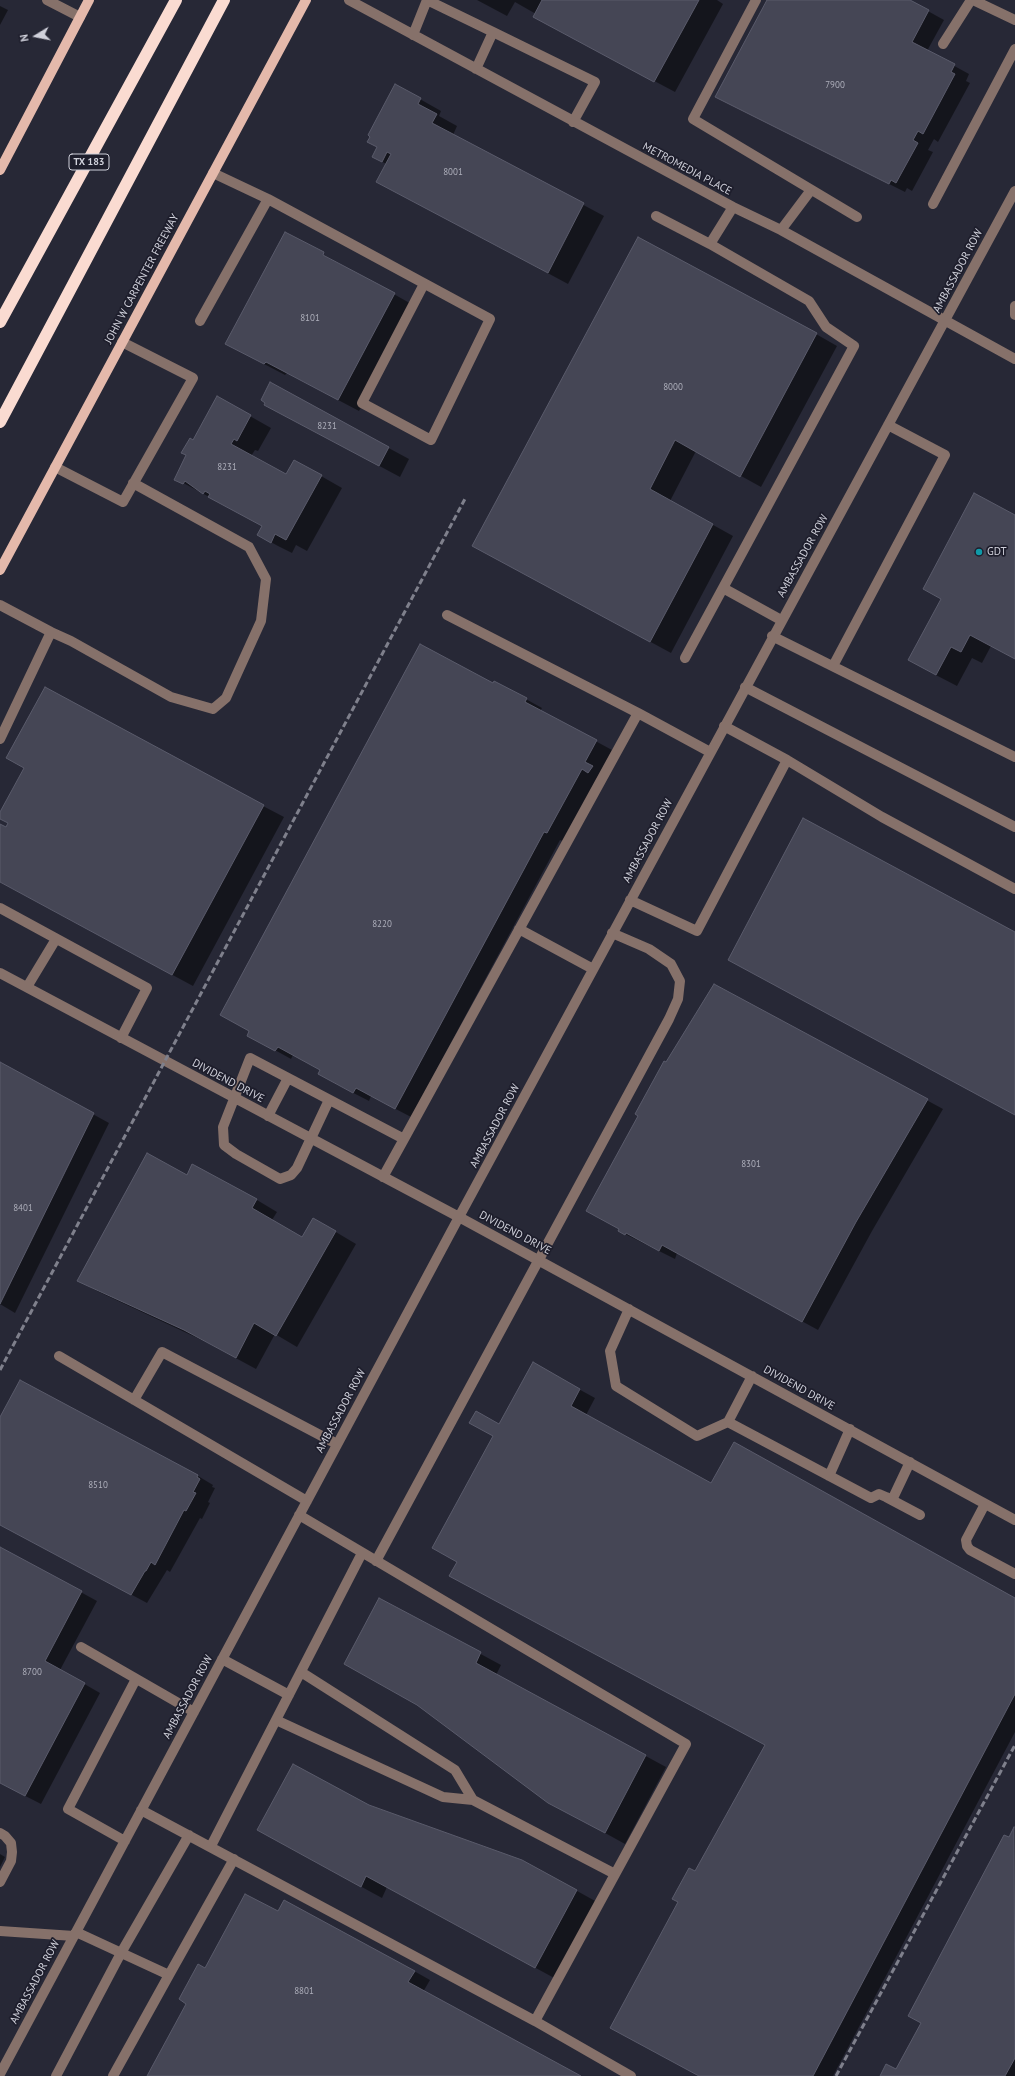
<!DOCTYPE html>
<style>
body{margin:0}
#map{position:relative;width:1015px;height:2076px;overflow:hidden;background:#272836;font-family:"PT Sans",sans-serif}
canvas{display:block}
.north{position:absolute;left:16px;top:16px;width:40px;height:40px;-webkit-text-stroke:3px #1e1e2c;paint-order:stroke;rotate:260deg;font-size:11px;font-weight:700;line-height:16px;text-align:center;color:#d0d1db}
.north::after{content:'';display:block;margin:auto;width:14px;height:18px;background:#d0d1db;clip-path:polygon(50% 0,100% 100%,50% 72%,0 100%)}
</style>
<div id="map">
<canvas width="1015" height="2076"></canvas>
<div class="north">N</div>
</div>
<script>
const c = document.querySelector('canvas').getContext('2d');
c.lineJoin = 'round';
function fillPath(path, color) {
  c.fillStyle = color;
  c.fill(path, 'evenodd');
}
function shape(rows) {
  const path = new Path2D();
  for (const r of rows) {
    path.moveTo(r[0], r[1]);
    for (let i = 2; i < r.length; i += 2) path.lineTo(r[i], r[i + 1]);
  }
  return path;
}
function trace(path, color, width, dash) {
  c.strokeStyle = color;
  c.lineWidth = width;
  c.lineCap = dash ? 'butt' : 'round';
  c.setLineDash(dash || []);
  c.stroke(path);
}
function label(font, color, halo, rows, align = 'center') {
  c.font = font + ' "PT Sans",sans-serif';
  c.lineWidth = 3.5;
  c.setLineDash([]);
  c.textBaseline = 'middle';
  c.strokeStyle = halo;
  c.fillStyle = color;
  for (const [text, x, y, turn = 0] of rows) {
    c.save();
    c.translate(x, y);
    c.rotate((+turn || 0) * Math.PI / 180);
    c.textAlign = isNaN(turn) ? turn : align;
    if (halo) c.strokeText(text, 0, 0);
    c.fillText(text, 0, 0);
    c.restore();
  }
}
fillPath(shape([
 [477,0,717,0,723,4,675,92,555,28,536,14,515,2,507,16],
 [769,0,908,0,944,20,927,51,969,74,966,81,970,83,938,142,934,139,928,150,933,152,912,191,907,188,905,192,732,105],
 [0,6,8,10,0,25],
 [395,85,441,111,439,116,457,126,453,135,604,216,568,284,397,192,386,164,373,156,378,147],
 [285,233,415,306,359,411,287,373,285,375,247,355],
 [816,334,837,346,761,487,696,451,670,501,733,536,671,653,494,557],
 [270,384,409,459,400,477,286,416,266,402],
 [218,398,271,428,258,451,255,450,251,456,287,476,321,476,342,488,307,551,296,545,292,553,278,546,258,535,263,526,176,479],
 [1015,516,1015,658,991,646,982,663,972,658,957,686,930,672],
 [495,682,542,708,540,711,612,750,563,841,560,840,411,1117,371,1096,369,1101,334,1083,321,1070,293,1055,291,1059,264,1044],
 [263,806,284,817,193,986,0,882,0,825,6,828,9,823,0,818,0,814],
 [715,985,943,1109,872,1231,818,1330,677,1253,675,1259,619,1231,667,1064],
 [0,1063,109,1123,15,1313,0,1304],
 [187,1176,257,1200,277,1212,272,1220,302,1238,314,1219,356,1244,297,1347,275,1334,256,1369,206,1342,99,1292,79,1281],
 [533,1364,595,1398,586,1415,712,1484,1015,1600,1015,1732,833,2076,700,2076,696,1873,766,1745,458,1562,500,1425],
 [21,1381,198,1476,213,1485,212,1487,215,1488,208,1502,210,1503,202,1519,200,1518,170,1572,167,1570,147,1603,0,1524,0,1419],
 [0,1548,97,1601,60,1670,100,1693,41,1804,0,1783],
 [379,1599,501,1665,496,1675,666,1767,625,1844,549,1802,421,1706],
 [369,1805,521,1860,597,1902,556,1979,387,1887,382,1898,279,1842],
 [1015,1828,1015,2076,881,2076,897,2070,922,2023],
 [0,1854,5,1857,0,1867],
 [278,1912,414,1971,430,1980,423,1992,579,2076,148,2076,206,1970]
]), '#0007');
const building = shape([
 [542,0,699,0,654,82,533,17,542,0],
 [767,0,910,0,929,10,912,42,955,64,951,72,955,74,923,134,918,131,913,140,918,143,896,183,891,180,889,184,715,97,767,0],
 [395,84,421,98,418,104,437,114,432,123,584,203,548,273,376,182,391,154,387,152,382,162,372,157,377,147,367,142,370,137,368,135,395,84],
 [285,232,324,252,323,255,395,293,338,400,266,362,264,364,225,344,285,232],
 [638,237,817,333,740,477,675,440,650,489,713,524,650,642,472,546,638,237],
 [270,382,389,447,379,466,264,405,265,403,261,400,270,382],
 [217,396,251,415,237,441,234,439,231,444,286,474,294,460,322,475,286,540,275,534,271,543,257,535,262,526,208,497,210,494,205,491,203,494,185,481,183,484,174,480,186,455,181,453,190,438,193,440,217,396],
 [974,493,1015,515,1015,659,970,635,961,652,951,647,936,675,908,660,941,599,923,589,974,493],
 [420,644,493,683,494,681,527,698,525,702,597,740,585,762,593,766,588,773,582,769,547,833,544,832,395,1109,356,1088,353,1093,318,1074,320,1070,278,1047,275,1051,247,1036,249,1031,220,1015,420,644],
 [45,687,264,805,172,975,0,882,0,824,6,827,8,823,0,819,0,812,24,768,6,758,45,687],
 [803,818,1015,932,1015,1115,728,960,803,818],
 [714,984,928,1099,856,1222,802,1322,662,1245,659,1251,626,1233,625,1235,618,1231,619,1229,586,1211,638,1116,635,1114,664,1061,666,1062,714,984],
 [0,1062,94,1113,0,1304,0,1062],
 [147,1153,187,1175,192,1164,194,1165,257,1199,252,1208,302,1237,313,1218,336,1231,276,1336,254,1323,236,1358,184,1330,77,1281,147,1153],
 [533,1362,580,1389,571,1406,711,1483,734,1442,1015,1598,1015,1694,813,2076,699,2076,610,2028,678,1902,672,1899,689,1868,695,1871,765,1745,449,1576,457,1562,432,1548,493,1436,469,1423,476,1411,499,1424,533,1362],
 [20,1380,198,1475,197,1477,200,1479,193,1492,196,1493,186,1511,184,1510,155,1565,151,1562,146,1571,145,1571,131,1595,0,1525,0,1417,20,1380],
 [0,1547,82,1591,45,1661,85,1683,25,1796,0,1783,0,1547],
 [379,1598,481,1652,476,1663,646,1755,605,1833,548,1803,417,1705,344,1664,379,1598],
 [293,1764,369,1805,522,1860,577,1890,535,1968,366,1876,361,1887,257,1830,293,1764],
 [1014,1827,1015,2058,1005,2076,880,2076,886,2064,896,2069,921,2023,908,2016,1004,1835,1009,1837,1014,1827],
 [245,1894,278,1911,284,1900,415,1971,408,1982,581,2076,147,2076,186,2004,179,1999,198,1964,205,1968,245,1894]
]);
fillPath(building, '#454655');
trace(building, '#5a5b6b', 1);
trace(shape([
 [47,0,80,17],
 [349,0,733,207,781,230,1015,359],
 [427,0,493,32,476,69],
 [756,0,693,119,857,217],
 [973,0,1015,20],
 [493,32,595,82,573,122],
 [413,35,427,0],
 [943,44,971,0],
 [268,199,490,319,431,440,362,403,424,284],
 [933,204,1015,49],
 [656,216,710,244,809,301,826,327,854,346,723,588],
 [781,230,811,190],
 [710,244,733,207],
 [1015,306,1015,315],
 [200,321,268,199,213,173],
 [55,467,123,502,193,378,122,342],
 [0,605,51,632,0,739],
 [447,615,638,713],
 [51,632,71,641,171,697,213,709,226,698,261,621,266,579,249,547,133,483],
 [772,636,1015,757],
 [685,658,723,588,781,620],
 [833,666,945,455,888,425],
 [745,687,1015,827],
 [724,726,787,760],
 [630,900,697,931,787,760,882,817,1015,889],
 [0,908,147,988,121,1038],
 [519,929,593,969],
 [0,973,459,1217,1015,1520],
 [27,987,56,939],
 [329,1100,297,1168,291,1175,280,1179,236,1154,224,1145,223,1127,250,1058,404,1139,638,713,710,752],
 [268,1116,288,1078],
 [383,1177,404,1139],
 [629,1309,610,1351,616,1386,697,1436,728,1422,871,1498,879,1494,886,1497,920,1515],
 [59,1356,307,1501],
 [134,1400,162,1352,337,1444],
 [728,1422,752,1376],
 [829,1476,850,1429],
 [892,1500,910,1462],
 [985,1504,966,1540,967,1546,970,1550,1015,1574],
 [376,1561,669,1019,678,999,680,981,671,964,649,949,612,933],
 [81,1647,194,1712],
 [222,1659,289,1695],
 [276,1720,443,1797,473,1800,455,1770,301,1672],
 [473,1800,615,1874],
 [141,1810,535,2021,686,1744,299,1515],
 [0,1833,5,1836,11,1843,12,1852,11,1861,0,1882],
 [125,1841,68,1809,136,1679],
 [211,1846,362,1553],
 [0,1931,74,1936],
 [76,1932,169,1975,113,2076],
 [169,1975,234,1859],
 [535,2021,631,2076],
 [0,2074,459,1217,1015,191],
 [56,2076,121,1953,189,1835]
]), '#86716a', 10);
trace(shape([
 [0,170,89,0],
 [0,570,306,0]
]), '#e4b9ab', 10);
trace(shape([
 [0,322,176,0],
 [0,422,224,0]
]), '#fadbd1', 12);
trace(shape([
 [0,1370,466,497],
 [836,2076,1015,1745]
]), '#7f808c', 3, [6, 3]);
for (const [x, y, r, color] of [
 [979,552,4,"#0f9aa8"]
]) {
  const dot = new Path2D();
  dot.arc(x, y, r, 0, 2 * Math.PI);
  c.fillStyle = color;
  c.fill(dot);
  trace(dot, '#1e1e2c', 1.5);
}
label('9px', '#adaeba', null, [
 ["7900",835,85],
 ["8001",453,172],
 ["8101",310,318],
 ["8000",673,387],
 ["8231",327,426],
 ["8231",227,467],
 ["8220",382,924],
 ["8301",751,1164],
 ["8401",23,1208],
 ["8510",98,1485],
 ["8700",32,1672],
 ["8801",304,1991]
]);
for (const [x, y, w] of [
 [89,162,40]
]) {
  const box = new Path2D();
  box.roundRect(x - w / 2, y - 8, w, 16, 3);
  c.fillStyle = '#1e1e2c';
  c.fill(box);
  trace(box, '#d0d1db', 1);
}
label('bold 10px', '#d0d1db', null, [
 ["TX 183",89,162]
]);
label('11px', '#d0d1db', '#1e1e2c', [
 ["METROMEDIA PLACE",687,169,28],
 ["AMBASSADOR ROW",958,271,-62],
 ["JOHN W CARPENTER FREEWAY",142,279,-62],
 ["AMBASSADOR ROW",803,556,-61],
 ["AMBASSADOR ROW",648,841,-62],
 ["DIVIDEND DRIVE",228,1081,28],
 ["AMBASSADOR ROW",495,1126,-62],
 ["DIVIDEND DRIVE",515,1233,28],
 ["DIVIDEND DRIVE",799,1388,29],
 ["AMBASSADOR ROW",341,1411,-62],
 ["AMBASSADOR ROW",188,1697,-62],
 ["AMBASSADOR ROW",35,1982,-62]
]);
label('11px', '#d0d1db', '#1e1e2c', [
 ["GDT",987,552]
], 'left');
</script>
